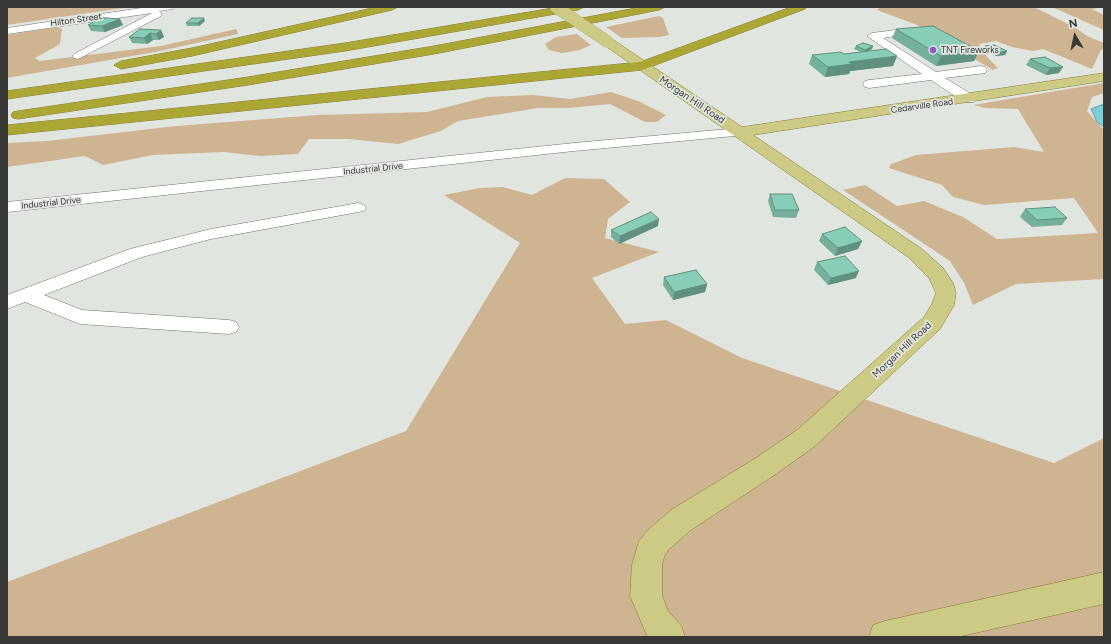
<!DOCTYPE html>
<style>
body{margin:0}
#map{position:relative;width:1111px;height:644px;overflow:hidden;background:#e1e5e0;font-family:Figtree,sans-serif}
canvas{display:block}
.frame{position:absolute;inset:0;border:8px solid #383937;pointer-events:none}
.north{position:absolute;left:1055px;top:16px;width:40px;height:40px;-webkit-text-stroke:3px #e1e5e0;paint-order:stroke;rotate:351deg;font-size:11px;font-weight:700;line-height:16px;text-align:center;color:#383937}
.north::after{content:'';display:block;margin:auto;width:14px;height:18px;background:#383937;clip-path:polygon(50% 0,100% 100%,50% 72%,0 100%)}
</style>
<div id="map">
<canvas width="1111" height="644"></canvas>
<div class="frame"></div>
<div class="north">N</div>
</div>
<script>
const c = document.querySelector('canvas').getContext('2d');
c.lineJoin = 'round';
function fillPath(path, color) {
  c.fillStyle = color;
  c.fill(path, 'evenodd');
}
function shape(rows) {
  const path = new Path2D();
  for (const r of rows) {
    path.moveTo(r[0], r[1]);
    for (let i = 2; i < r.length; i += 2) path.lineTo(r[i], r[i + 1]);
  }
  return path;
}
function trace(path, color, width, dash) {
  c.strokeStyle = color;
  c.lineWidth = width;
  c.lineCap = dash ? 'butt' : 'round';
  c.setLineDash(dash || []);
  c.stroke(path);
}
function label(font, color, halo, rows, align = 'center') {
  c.font = font + ' Figtree,sans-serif';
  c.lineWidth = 3.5;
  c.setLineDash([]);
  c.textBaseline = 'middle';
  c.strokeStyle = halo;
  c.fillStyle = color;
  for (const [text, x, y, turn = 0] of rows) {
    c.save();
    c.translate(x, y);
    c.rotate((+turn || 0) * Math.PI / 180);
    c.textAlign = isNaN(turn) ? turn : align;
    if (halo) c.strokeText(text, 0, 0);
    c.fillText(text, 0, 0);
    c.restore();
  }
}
fillPath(shape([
 [7,7,130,7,7,25],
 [880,7,1034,7,1076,28,1087,36,1104,43,1104,49,1101,50,1092,69,1043,49,1033,51,1012,47,996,41,979,44,987,57,998,68,993,70,917,25,877,10],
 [1052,7,1104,7,1092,9,1104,15,1104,30],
 [659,16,663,18,669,35,660,37,622,38,606,27],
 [58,27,62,29,60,44,35,58,40,61,161,46,236,29,238,34,155,52,7,78,7,35],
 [577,34,591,45,580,50,562,53,549,50,545,44,556,37],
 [1104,83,1104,93,1092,97,1087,111,1104,130,1104,279,1016,284,973,305,964,283,950,261,843,190,865,185,897,206,924,201,963,217,997,239,1098,233,1074,198,984,205,953,197,942,185,889,168,891,164,916,155,1014,147,1044,152,1018,109,985,108,973,105],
 [611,92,638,101,666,115,657,122,645,122,610,104,568,108,538,108,458,121,441,131,398,144,349,139,309,139,298,154,260,156,224,152,153,155,103,165,85,156,7,167,7,143,47,141,176,126,318,115,427,112,487,97,533,95,570,99],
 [565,178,604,179,630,202,608,219,605,238,659,252,592,278,625,324,666,320,742,358,1054,463,1104,438,1104,637,7,637,7,582,406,431,520,243,444,195,480,188,503,187,532,195]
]), '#cfb491');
const water = shape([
 [1104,104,1104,127,1097,122,1091,109,1104,104]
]);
fillPath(water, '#7fcdd6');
trace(water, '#6aa1a6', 1);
const minor = shape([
 [148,7,174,7,173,9,159,11,162,14,161,16,78,59,74,58,72,56,74,54,152,13,7,34,7,28,148,7],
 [904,29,909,32,908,34,883,38,936,72,981,66,985,67,987,70,985,73,945,78,974,96,975,99,974,102,964,102,931,80,869,88,865,87,863,84,865,81,869,80,922,74,867,36,872,33,904,29],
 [740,128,745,129,747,132,745,135,574,151,7,212,7,202,574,143,740,128],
 [358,203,364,205,366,208,364,211,211,239,142,257,44,295,82,310,229,320,236,322,239,327,236,332,229,334,80,324,25,302,7,309,7,295,130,249,211,229,358,203]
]);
const major = shape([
 [608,38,612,39,742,127,1104,73,1104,81,753,135,922,249,943,268,953,283,956,293,954,305,940,329,815,446,776,474,691,530,668,550,664,557,662,565,662,595,668,611,681,625,685,637,648,637,646,633,630,596,632,565,639,541,648,530,671,510,756,458,797,430,924,317,932,304,936,293,929,278,908,257,604,45,602,42,604,39,608,38],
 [1104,572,1104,604,957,637,869,637,873,625,885,621,1104,572]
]);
const highway = shape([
 [377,7,398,7,392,10,192,56,121,69,114,65,121,61,192,48,377,7],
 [559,7,584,7,578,10,345,51,7,99,7,91,345,43,559,7],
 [641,7,665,7,659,10,434,54,248,85,18,119,13,118,11,115,13,112,18,111,248,77,434,46,641,7],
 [791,7,807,7,805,9,642,70,7,135,7,125,640,62,791,7]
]);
trace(minor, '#6f726e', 1);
trace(major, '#838035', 1);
trace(highway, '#838035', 1);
fillPath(minor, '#fff');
fillPath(major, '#cdca85');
fillPath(highway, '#aca634');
const majorBridge = shape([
 [556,7,608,42]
]);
trace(majorBridge, '#838035', 12, []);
trace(majorBridge, '#cdca85', 12);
fillPath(shape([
 [90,19,120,19,123,25,105,32,91,31,88,25,92,23],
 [205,21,199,26,187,26,186,23],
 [896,29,979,51,974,61,936,66,892,38],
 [161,30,164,37,159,40,153,40,147,44,132,43,129,37],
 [856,46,873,46,872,49,868,51,897,56,893,66,850,71,849,74,825,77,809,64,812,55,844,54,861,52,854,49],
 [985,46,1007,51,1005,55,996,56,983,50],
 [1045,57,1059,73,1046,75,1026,65,1030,59],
 [770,194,799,210,796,218,773,217,768,201],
 [1025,209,1067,218,1062,225,1032,227,1020,217],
 [658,226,619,244,611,237,611,230],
 [822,234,862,241,858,249,835,256,819,241],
 [817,262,856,278,828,285,814,270],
 [664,277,707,284,705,292,673,300,663,285]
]), '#75b09d');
fillPath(shape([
 [204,18,205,21,199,26,198,23],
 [120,19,123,25,105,32,102,26],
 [161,30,164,37,159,40,156,34],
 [150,33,153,40,147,44,144,38],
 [873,46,872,49,864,53,865,50],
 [979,51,974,61,936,66,941,56],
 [1007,51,1005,55,996,56,998,53],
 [897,56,893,66,850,71,849,74,825,77,828,67,849,62],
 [1063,67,1059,73,1046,75,1050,68],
 [659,219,658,226,619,244,620,236],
 [862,241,858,249,835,256,838,248],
 [859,271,856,278,828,285,831,278],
 [707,284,705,292,673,300,674,292]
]), '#5f9080');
const building = shape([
 [95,17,120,19,102,26,88,25,97,20,90,19,95,17],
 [192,18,204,18,198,23,186,23,192,18],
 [933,26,979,51,941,56,896,29,933,26],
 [140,29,161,30,156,34,150,33,144,38,129,37,140,29],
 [863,43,873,46,865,50,856,46,863,43],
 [994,45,1007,51,998,53,985,46,994,45],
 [886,49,897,56,849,62,852,64,828,67,812,55,841,52,844,54,886,49],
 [1045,57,1063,67,1050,68,1030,59,1045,57],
 [770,194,792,194,799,210,775,210,770,194],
 [1055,207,1067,218,1037,220,1025,209,1055,207],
 [651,212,659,219,620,236,611,230,651,212],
 [845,227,862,241,838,248,822,234,845,227],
 [845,256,859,271,831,278,817,262,845,256],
 [696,270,707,284,674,292,664,277,696,270]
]);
fillPath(building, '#88cdb7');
trace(building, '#5f9080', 1);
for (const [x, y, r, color] of [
 [933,50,4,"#8e57ce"]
]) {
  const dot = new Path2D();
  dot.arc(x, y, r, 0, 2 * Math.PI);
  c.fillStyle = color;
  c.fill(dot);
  trace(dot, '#e1e5e0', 1.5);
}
label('9px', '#383937', '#e1e5e0', [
 ["Hilton Street",76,20,-8],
 ["Cedarville Road",922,106,-8],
 ["Industrial Drive",373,169,-6],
 ["Industrial Drive",51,203,-6]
]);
label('9px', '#383937', '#e1e5e0', [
 ["TNT Fireworks",941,50]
], 'left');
label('10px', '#383937', '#e1e5e0', [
 ["Morgan Hill Road",692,100,34],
 ["Morgan Hill Road",902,350,-43]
]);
</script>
